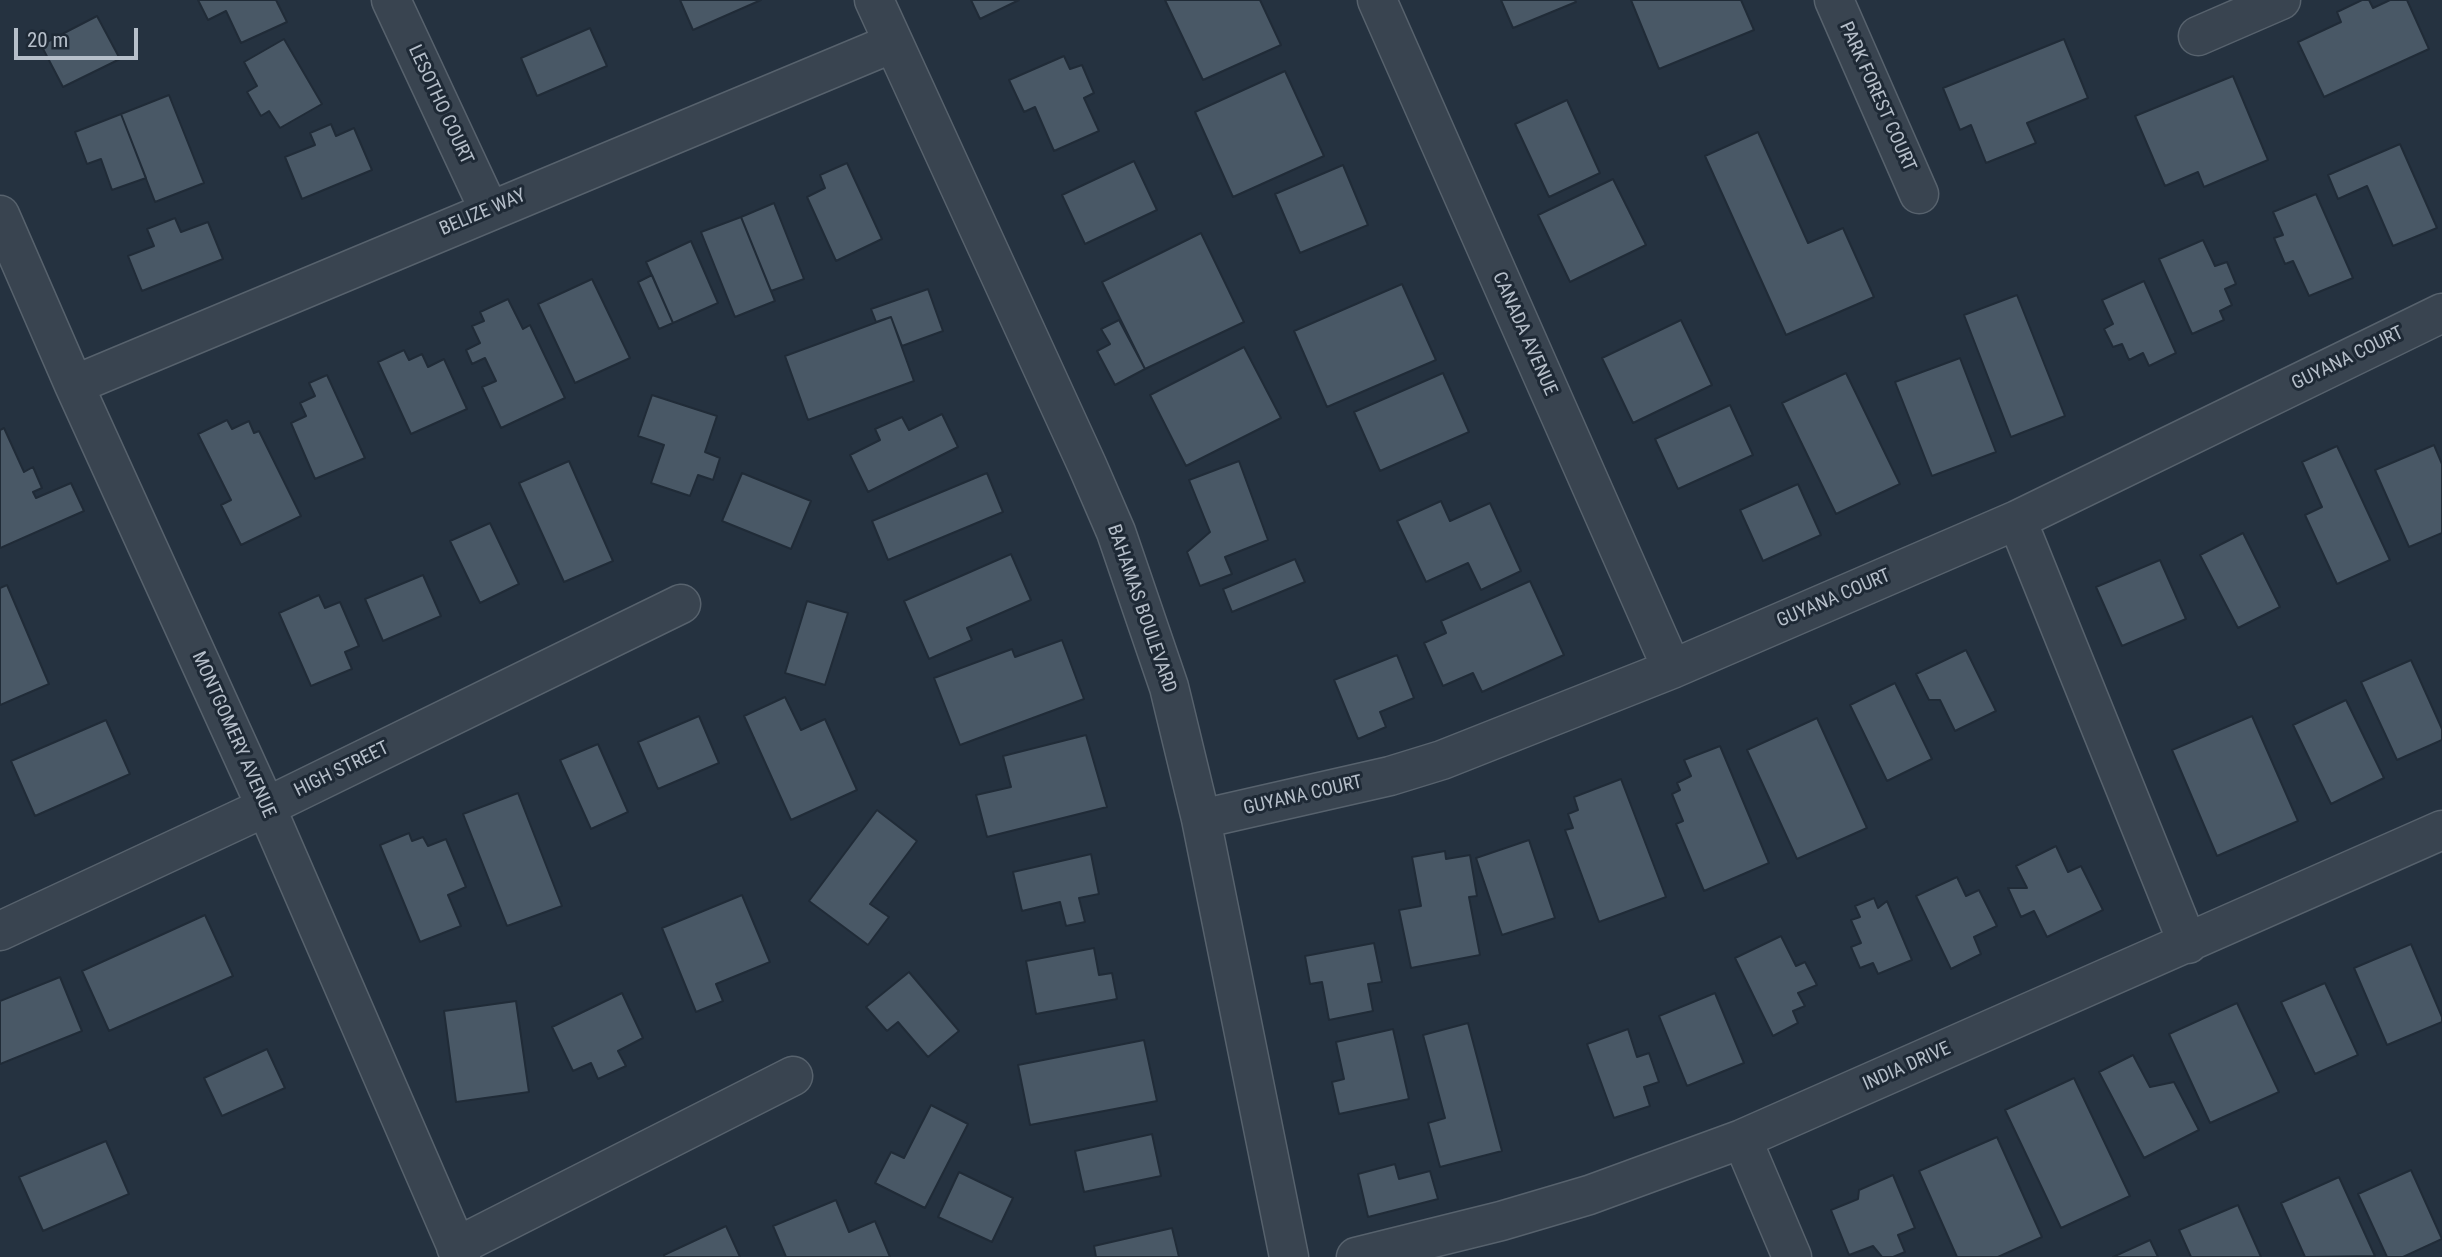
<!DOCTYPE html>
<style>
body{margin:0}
#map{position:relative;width:2442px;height:1257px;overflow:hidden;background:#253240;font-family:"Roboto Condensed",sans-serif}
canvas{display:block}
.scale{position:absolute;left:14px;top:28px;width:124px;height:32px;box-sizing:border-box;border:4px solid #b6bfca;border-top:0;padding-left:9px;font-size:21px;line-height:24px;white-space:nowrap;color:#b6bfca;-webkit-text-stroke:5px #1e2935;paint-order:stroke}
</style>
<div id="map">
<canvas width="2442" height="1257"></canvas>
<div class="scale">20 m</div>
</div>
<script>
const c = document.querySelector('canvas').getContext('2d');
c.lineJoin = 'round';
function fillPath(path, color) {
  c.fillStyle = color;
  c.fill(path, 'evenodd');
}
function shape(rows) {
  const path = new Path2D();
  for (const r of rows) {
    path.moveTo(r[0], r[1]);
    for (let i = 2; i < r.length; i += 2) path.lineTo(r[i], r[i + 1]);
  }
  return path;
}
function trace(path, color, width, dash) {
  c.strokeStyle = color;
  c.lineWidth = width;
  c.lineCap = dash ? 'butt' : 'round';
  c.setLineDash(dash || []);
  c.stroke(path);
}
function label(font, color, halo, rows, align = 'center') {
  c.font = font + ' "Roboto Condensed",sans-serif';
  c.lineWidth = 6;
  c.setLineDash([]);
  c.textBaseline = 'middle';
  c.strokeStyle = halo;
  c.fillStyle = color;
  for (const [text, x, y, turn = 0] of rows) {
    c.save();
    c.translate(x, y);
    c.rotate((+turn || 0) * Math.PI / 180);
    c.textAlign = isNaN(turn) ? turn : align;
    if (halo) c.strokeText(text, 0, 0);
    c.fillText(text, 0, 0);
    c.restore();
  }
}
const building = shape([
 [198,0,276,0,287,22,241,43,226,11,208,20,198,0],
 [680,0,761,0,693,30,680,0],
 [971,0,1019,0,980,19,971,0],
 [1165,0,1260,0,1281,45,1203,80,1165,0],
 [1501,0,1575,0,1576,2,1513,28,1501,0],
 [1631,0,1741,0,1754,30,1659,69,1631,0],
 [2362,0,2369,0,2373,8,2390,0,2407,0,2429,49,2324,97,2298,42,2341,22,2337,12,2362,0],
 [97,16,120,59,63,87,41,45,97,16],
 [590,28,607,66,537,96,521,58,590,28],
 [284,39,322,104,280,128,269,111,261,116,247,92,257,86,244,62,284,39],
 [2064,39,2088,98,2027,123,2036,143,1986,163,1971,125,1960,130,1943,88,2064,39],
 [1064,56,1070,69,1082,65,1094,93,1084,98,1099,131,1054,151,1035,107,1024,112,1009,80,1064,56],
 [1285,71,1324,156,1233,197,1195,112,1285,71],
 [2233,76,2268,160,2204,187,2198,172,2165,186,2135,116,2233,76],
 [169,95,204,183,155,202,121,114,169,95],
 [1567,100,1600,173,1549,197,1515,124,1567,100],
 [121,114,146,178,112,190,101,159,87,164,75,132,121,114],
 [331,124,336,136,354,128,372,170,302,199,285,157,315,145,310,133,331,124],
 [1758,132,1808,243,1843,228,1874,297,1786,335,1705,156,1758,132],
 [2400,144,2437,228,2393,246,2367,186,2338,199,2328,175,2400,144],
 [1134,161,1157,210,1085,244,1062,195,1134,161],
 [847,163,882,239,836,261,807,197,825,188,820,175,847,163],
 [1343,165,1368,225,1300,253,1275,194,1343,165],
 [1613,179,1646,245,1570,282,1538,215,1613,179],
 [2316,194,2353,278,2309,296,2293,261,2285,264,2274,238,2283,235,2273,212,2316,194],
 [774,203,804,279,771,291,741,217,774,203],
 [741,217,775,301,735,317,701,232,741,217],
 [175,218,181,232,208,222,223,259,142,291,128,256,154,246,147,229,175,218],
 [1201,233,1244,322,1145,369,1102,282,1201,233],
 [2203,240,2215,266,2227,262,2236,284,2225,289,2232,305,2220,311,2224,320,2192,334,2159,259,2203,240],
 [691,241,718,303,673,323,646,262,691,241],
 [652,275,673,323,659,329,638,282,652,275],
 [592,279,630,358,575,383,538,304,592,279],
 [2144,281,2176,353,2149,366,2143,353,2129,360,2122,344,2113,347,2104,329,2113,324,2102,300,2144,281],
 [1402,284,1436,360,1327,407,1294,331,1402,284],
 [928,289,943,331,902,346,891,317,876,322,871,309,928,289],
 [2017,295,2065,416,2011,437,1964,315,2017,295],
 [508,299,523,329,530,325,565,398,501,428,482,387,496,381,485,358,472,364,466,350,480,343,472,326,484,321,480,312,508,299],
 [891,317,914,381,808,420,785,356,891,317],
 [1119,320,1145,369,1115,385,1097,351,1110,344,1101,329,1119,320],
 [1681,320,1712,385,1633,423,1602,358,1681,320],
 [1244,347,1281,418,1186,466,1150,395,1244,347],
 [404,350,409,360,422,354,428,367,444,359,467,409,411,434,378,362,404,350],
 [1960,358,1996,452,1932,476,1895,382,1960,358],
 [1443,373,1469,432,1380,471,1354,412,1443,373],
 [1846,373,1900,484,1836,514,1782,403,1846,373],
 [327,375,365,458,315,479,291,423,306,416,300,403,315,396,309,383,327,375],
 [652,395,717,416,705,452,720,458,713,480,698,475,690,496,651,483,664,445,638,436,652,395],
 [1730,405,1753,455,1678,489,1655,439,1730,405],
 [942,414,958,447,868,492,850,455,880,440,875,429,902,417,909,430,942,414],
 [227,420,232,429,249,421,254,433,259,431,301,516,241,545,221,505,231,500,198,434,227,420],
 [4,428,24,472,33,467,42,488,33,492,36,498,71,483,84,511,0,548,0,430,4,428],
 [2434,445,2442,464,2442,533,2409,547,2375,470,2434,445],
 [2337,446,2390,560,2337,584,2305,515,2322,507,2302,462,2337,446],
 [569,461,613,561,564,582,519,483,569,461],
 [1239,461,1268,540,1225,557,1232,574,1200,586,1187,552,1210,532,1189,480,1239,461],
 [742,473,811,501,791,549,722,521,742,473],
 [987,473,1003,512,888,560,872,521,987,473],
 [1798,484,1821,535,1763,561,1740,510,1798,484],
 [1441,501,1450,521,1490,503,1521,571,1481,590,1468,563,1426,582,1397,521,1441,501],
 [490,523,519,584,480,603,450,541,490,523],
 [2243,533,2280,607,2238,628,2200,555,2243,533],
 [1011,554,1031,600,967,628,972,640,929,659,904,601,1011,554],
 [1295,559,1305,582,1232,612,1223,589,1295,559],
 [2160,560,2186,619,2122,646,2096,587,2160,560],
 [423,575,441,616,383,641,365,599,423,575],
 [1530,581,1564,655,1482,692,1473,673,1443,686,1424,643,1446,633,1441,621,1530,581],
 [7,585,49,684,0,705,0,588,7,585],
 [319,595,325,608,340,602,359,646,345,652,352,669,311,686,279,613,319,595],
 [807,601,848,613,825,685,785,673,807,601],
 [1062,640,1084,699,960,745,934,678,1012,649,1015,657,1062,640],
 [1966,650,1996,711,1955,731,1940,700,1929,700,1916,674,1966,650],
 [1397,655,1414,698,1380,712,1386,727,1358,739,1334,680,1397,655],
 [2411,660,2442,729,2442,740,2397,760,2361,682,2411,660],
 [1895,683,1932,759,1887,781,1850,705,1895,683],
 [785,697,801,730,825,719,857,790,791,820,744,716,785,697],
 [2346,700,2384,778,2331,804,2293,725,2346,700],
 [699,716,719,763,658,789,638,742,699,716],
 [2252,716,2298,821,2217,856,2172,750,2252,716],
 [1817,718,1867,828,1797,859,1747,750,1817,718],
 [106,720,130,774,35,816,11,761,106,720],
 [1086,735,1107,807,987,837,976,795,1011,787,1003,756,1086,735],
 [598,744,628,812,591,829,560,760,598,744],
 [1720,746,1769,863,1704,891,1676,824,1683,821,1672,794,1680,790,1677,783,1691,776,1684,760,1720,746],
 [1621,779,1666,897,1599,922,1565,830,1573,828,1568,814,1578,810,1574,797,1621,779],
 [518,793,562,906,507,926,463,814,518,793],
 [877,810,917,841,870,904,889,917,868,945,809,901,877,810],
 [409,833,412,841,423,837,428,846,446,839,466,887,448,895,461,926,420,942,380,845,409,833],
 [1529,840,1555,918,1502,935,1476,858,1529,840],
 [2056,846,2068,872,2081,866,2103,910,2047,937,2034,911,2021,917,2008,888,2027,888,2016,866,2056,846],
 [1445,851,1446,859,1470,855,1477,896,1469,897,1480,955,1411,968,1399,910,1421,906,1412,857,1445,851],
 [1091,854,1099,894,1079,898,1085,922,1066,926,1060,902,1022,911,1013,872,1091,854],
 [1957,877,1966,896,1979,890,1997,926,1974,937,1981,954,1951,969,1916,896,1957,877],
 [742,895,770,962,716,984,723,1001,696,1012,662,928,742,895],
 [1874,898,1878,908,1887,901,1912,960,1878,974,1873,963,1860,968,1851,947,1861,943,1851,920,1860,917,1855,906,1874,898],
 [205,915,233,976,109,1031,82,971,205,915],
 [1781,936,1796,966,1805,962,1817,985,1798,993,1805,1006,1793,1011,1798,1023,1773,1036,1735,958,1781,936],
 [1374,943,1382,982,1368,984,1373,1011,1329,1020,1322,982,1310,984,1305,956,1374,943],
 [2411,944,2442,1017,2442,1022,2387,1045,2354,968,2411,944],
 [1094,948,1099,975,1112,973,1117,999,1036,1014,1026,961,1094,948],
 [909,972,959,1031,928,1057,898,1022,887,1031,866,1007,909,972],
 [60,977,82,1031,0,1064,0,1001,60,977],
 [2325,983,2358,1055,2315,1074,2281,1002,2325,983],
 [622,993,643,1038,618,1051,626,1066,598,1079,591,1063,573,1071,552,1027,622,993],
 [1715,993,1744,1063,1687,1086,1659,1016,1715,993],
 [516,1001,529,1092,456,1102,444,1011,516,1001],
 [2237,1003,2279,1092,2210,1123,2169,1034,2237,1003],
 [1468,1023,1502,1151,1440,1167,1428,1123,1445,1118,1423,1035,1468,1023],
 [1393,1029,1409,1099,1339,1114,1332,1082,1344,1079,1336,1042,1393,1029],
 [1628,1029,1637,1057,1649,1053,1659,1082,1644,1087,1650,1106,1614,1118,1587,1044,1628,1029],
 [1144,1040,1157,1101,1030,1125,1018,1065,1144,1040],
 [267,1049,285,1088,222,1116,204,1078,267,1049],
 [2133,1055,2150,1087,2174,1082,2199,1130,2144,1158,2099,1072,2133,1055],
 [2074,1078,2130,1196,2061,1228,2005,1110,2074,1078],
 [931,1105,968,1124,925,1208,875,1183,891,1152,904,1158,931,1105],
 [1152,1134,1161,1176,1084,1192,1075,1151,1152,1134],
 [1997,1137,2042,1237,1998,1257,1957,1257,1919,1171,1997,1137],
 [106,1141,129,1194,43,1231,19,1177,106,1141],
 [1395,1164,1399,1179,1430,1171,1438,1199,1368,1217,1358,1174,1395,1164],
 [2411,1170,2442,1239,2403,1257,2387,1257,2358,1194,2411,1170],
 [959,1172,1013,1198,992,1242,938,1217,959,1172],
 [1893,1175,1915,1228,1898,1235,1905,1252,1893,1257,1882,1257,1873,1246,1849,1255,1831,1210,1858,1199,1859,1190,1893,1175],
 [2339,1177,2375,1256,2305,1257,2281,1203,2339,1177],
 [836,1200,849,1232,875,1221,890,1257,786,1257,773,1226,836,1200],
 [2238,1205,2261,1257,2191,1257,2179,1230,2238,1205],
 [726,1226,740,1257,664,1257,664,1255,726,1226],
 [1172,1228,1179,1257,1096,1257,1094,1246,1172,1228],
 [2150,1240,2158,1257,2113,1257,2150,1240]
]);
fillPath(building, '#495866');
trace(building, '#202b37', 2);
const street = shape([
 [391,0,489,210],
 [874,0,1087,465,1116,532,1169,687,1201,819,1289,1257],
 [1377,0,1672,669],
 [1834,0,1919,194],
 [2198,36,2281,0],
 [0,215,74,385,266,807,461,1257],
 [74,385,893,43],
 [2017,520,2188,944],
 [1201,819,1390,776,1442,760,1672,669,2017,520,2442,313],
 [0,931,266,807,681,604],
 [1742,1139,1792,1257],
 [456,1247,793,1076],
 [1356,1257,1501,1221,1589,1195,1742,1139,2442,830]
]);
trace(street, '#57626d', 41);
trace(street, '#394450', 38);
label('19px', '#b6bfca', '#1e2935', [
 ["PARK FOREST COURT",1877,97,66],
 ["LESOTHO COURT",440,105,65],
 ["BELIZE WAY",483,213,-23],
 ["CANADA AVENUE",1524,334,66],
 ["GUYANA COURT",2348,359,-26],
 ["GUYANA COURT",1834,599,-23],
 ["BAHAMAS BOULEVARD",1141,609,71],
 ["MONTGOMERY AVENUE",233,735,66],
 ["HIGH STREET",342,770,-26],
 ["GUYANA COURT",1303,796,-13],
 ["INDIA DRIVE",1907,1067,-24]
]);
</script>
